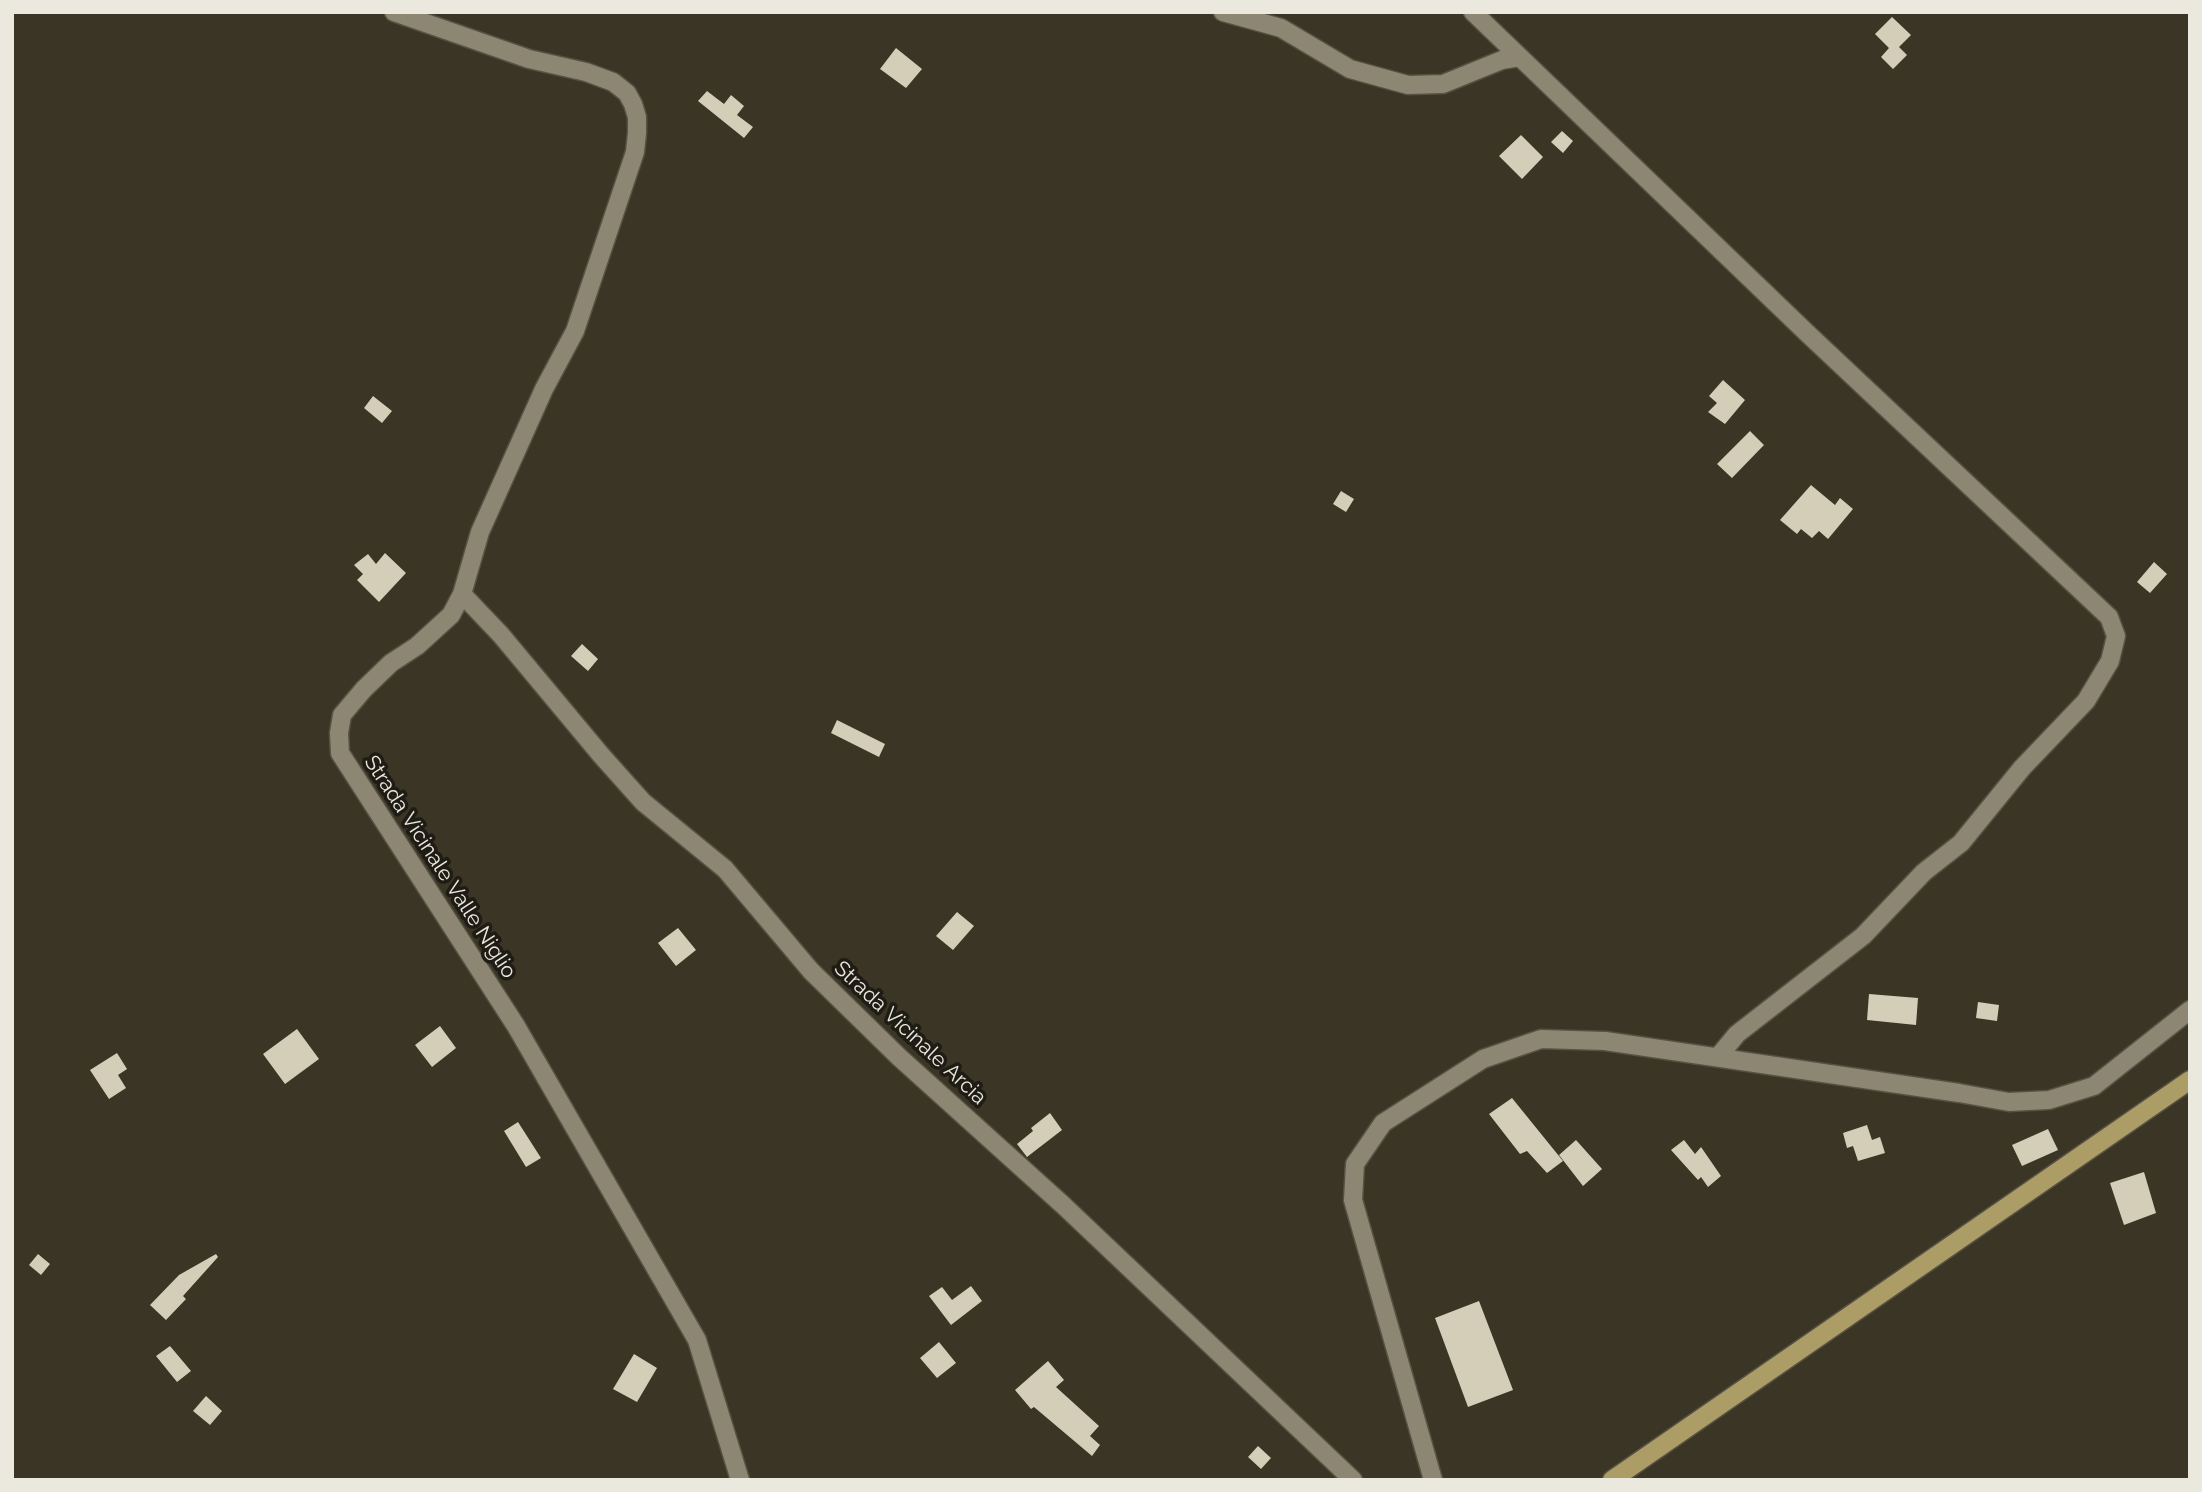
<!DOCTYPE html>
<style>
body{margin:0}
#map{position:relative;width:2202px;height:1492px;overflow:hidden;background:#3a3524;font-family:Raleway,sans-serif}
canvas{display:block}
.frame{position:absolute;inset:0;border:14px solid #ebe8de;pointer-events:none}
</style>
<div id="map">
<canvas width="2202" height="1492"></canvas>
<div class="frame"></div>
</div>
<script>
const c = document.querySelector('canvas').getContext('2d');
c.lineJoin = 'round';
function fillPath(path, color) {
  c.fillStyle = color;
  c.fill(path, 'evenodd');
}
function shape(rows) {
  const path = new Path2D();
  for (const r of rows) {
    path.moveTo(r[0], r[1]);
    for (let i = 2; i < r.length; i += 2) path.lineTo(r[i], r[i + 1]);
  }
  return path;
}
function trace(path, color, width, dash) {
  c.strokeStyle = color;
  c.lineWidth = width;
  c.lineCap = dash ? 'butt' : 'round';
  c.setLineDash(dash || []);
  c.stroke(path);
}
function label(font, color, halo, rows, align = 'center') {
  c.font = font + ' Raleway,sans-serif';
  c.lineWidth = 7;
  c.setLineDash([]);
  c.textBaseline = 'middle';
  c.strokeStyle = halo;
  c.fillStyle = color;
  for (const [text, x, y, turn = 0] of rows) {
    c.save();
    c.translate(x, y);
    c.rotate((+turn || 0) * Math.PI / 180);
    c.textAlign = isNaN(turn) ? turn : align;
    if (halo) c.strokeText(text, 0, 0);
    c.fillText(text, 0, 0);
    c.restore();
  }
}
fillPath(shape([
 [1892,17,1911,35,1899,47,1907,55,1893,69,1881,57,1889,48,1875,34],
 [896,48,922,69,906,88,880,69],
 [707,91,724,104,731,95,744,106,737,115,753,127,744,138,698,101],
 [1562,131,1573,141,1563,153,1551,142],
 [1521,135,1543,157,1522,179,1499,156],
 [1723,380,1745,400,1725,424,1708,412,1717,403,1709,396],
 [373,396,392,411,382,423,364,408],
 [1750,431,1764,445,1732,478,1717,464],
 [1811,485,1835,505,1840,498,1853,509,1828,539,1819,531,1812,538,1801,529,1797,534,1780,520],
 [1341,491,1354,499,1346,512,1333,504],
 [385,553,406,573,379,602,357,580,363,574,354,565,368,554,376,564],
 [2154,562,2167,574,2150,593,2137,582],
 [582,644,598,659,588,671,571,656],
 [837,720,885,744,879,757,831,733],
 [957,912,974,926,953,950,936,936],
 [678,928,696,950,676,966,658,943],
 [1869,994,1918,998,1916,1025,1867,1020],
 [1978,1002,1999,1005,1997,1021,1976,1018],
 [440,1026,456,1048,432,1067,415,1045],
 [297,1029,319,1059,285,1084,263,1054],
 [117,1053,127,1069,118,1075,126,1088,109,1099,90,1070],
 [1512,1098,1563,1161,1547,1173,1527,1151,1520,1154,1489,1114],
 [1050,1113,1062,1130,1027,1157,1017,1144,1033,1131,1031,1128],
 [518,1122,541,1158,526,1167,504,1131],
 [1867,1125,1872,1140,1880,1137,1885,1153,1858,1161,1853,1146,1847,1148,1843,1133],
 [2048,1129,2058,1150,2022,1166,2012,1145],
 [1576,1140,1602,1169,1583,1186,1559,1155],
 [1684,1140,1695,1154,1701,1147,1721,1176,1708,1187,1701,1177,1698,1180,1671,1150],
 [2144,1172,2156,1213,2124,1225,2110,1183],
 [38,1254,50,1264,41,1275,29,1265],
 [216,1254,218,1257,183,1296,186,1299,166,1320,150,1305,179,1275],
 [971,1286,982,1301,951,1325,929,1296,942,1287,952,1300],
 [1479,1301,1513,1390,1468,1407,1435,1318],
 [939,1342,956,1363,937,1378,920,1358],
 [170,1346,191,1371,177,1382,156,1356],
 [634,1354,657,1368,637,1402,613,1389],
 [1048,1361,1064,1380,1056,1387,1099,1426,1090,1436,1100,1445,1092,1456,1034,1407,1031,1409,1015,1390],
 [206,1396,222,1411,210,1425,193,1411],
 [1258,1446,1271,1458,1261,1469,1248,1457]
]), '#d4ceb9');
const minor = shape([
 [394,12,529,59,586,72,613,82,627,93,633,104,637,117,637,133,635,152,575,331,544,389,480,532,462,594,451,615,417,646,391,663,364,689,342,715,339,733,340,753,516,1026,697,1340,740,1480],
 [1223,12,1281,28,1350,69,1408,85,1443,84,1502,60,1520,57],
 [1473,12,1808,334,2109,617,2116,636,2110,661,2086,701,2022,768,1961,843,1924,872,1863,936,1737,1034,1718,1057],
 [462,594,501,635,601,755,643,802,725,869,811,971,899,1057,1063,1205,1353,1480],
 [1433,1480,1353,1200,1355,1164,1383,1123,1483,1059,1541,1039,1605,1041,1959,1093,2009,1102,2049,1100,2094,1086,2190,1010]
]);
const major = shape([
 [1612,1480,2190,1080]
]);
trace(minor, '#565143', 21);
trace(major, '#565143', 21);
trace(minor, '#8c8673', 18);
trace(major, '#ac9c66', 18);
label('21px', '#ebe8de', '#1f1c15', [
 ["Strada Vicinale Valle Niglio",440,867,57],
 ["Strada Vicinale Arcia",910,1033,43]
]);
</script>
